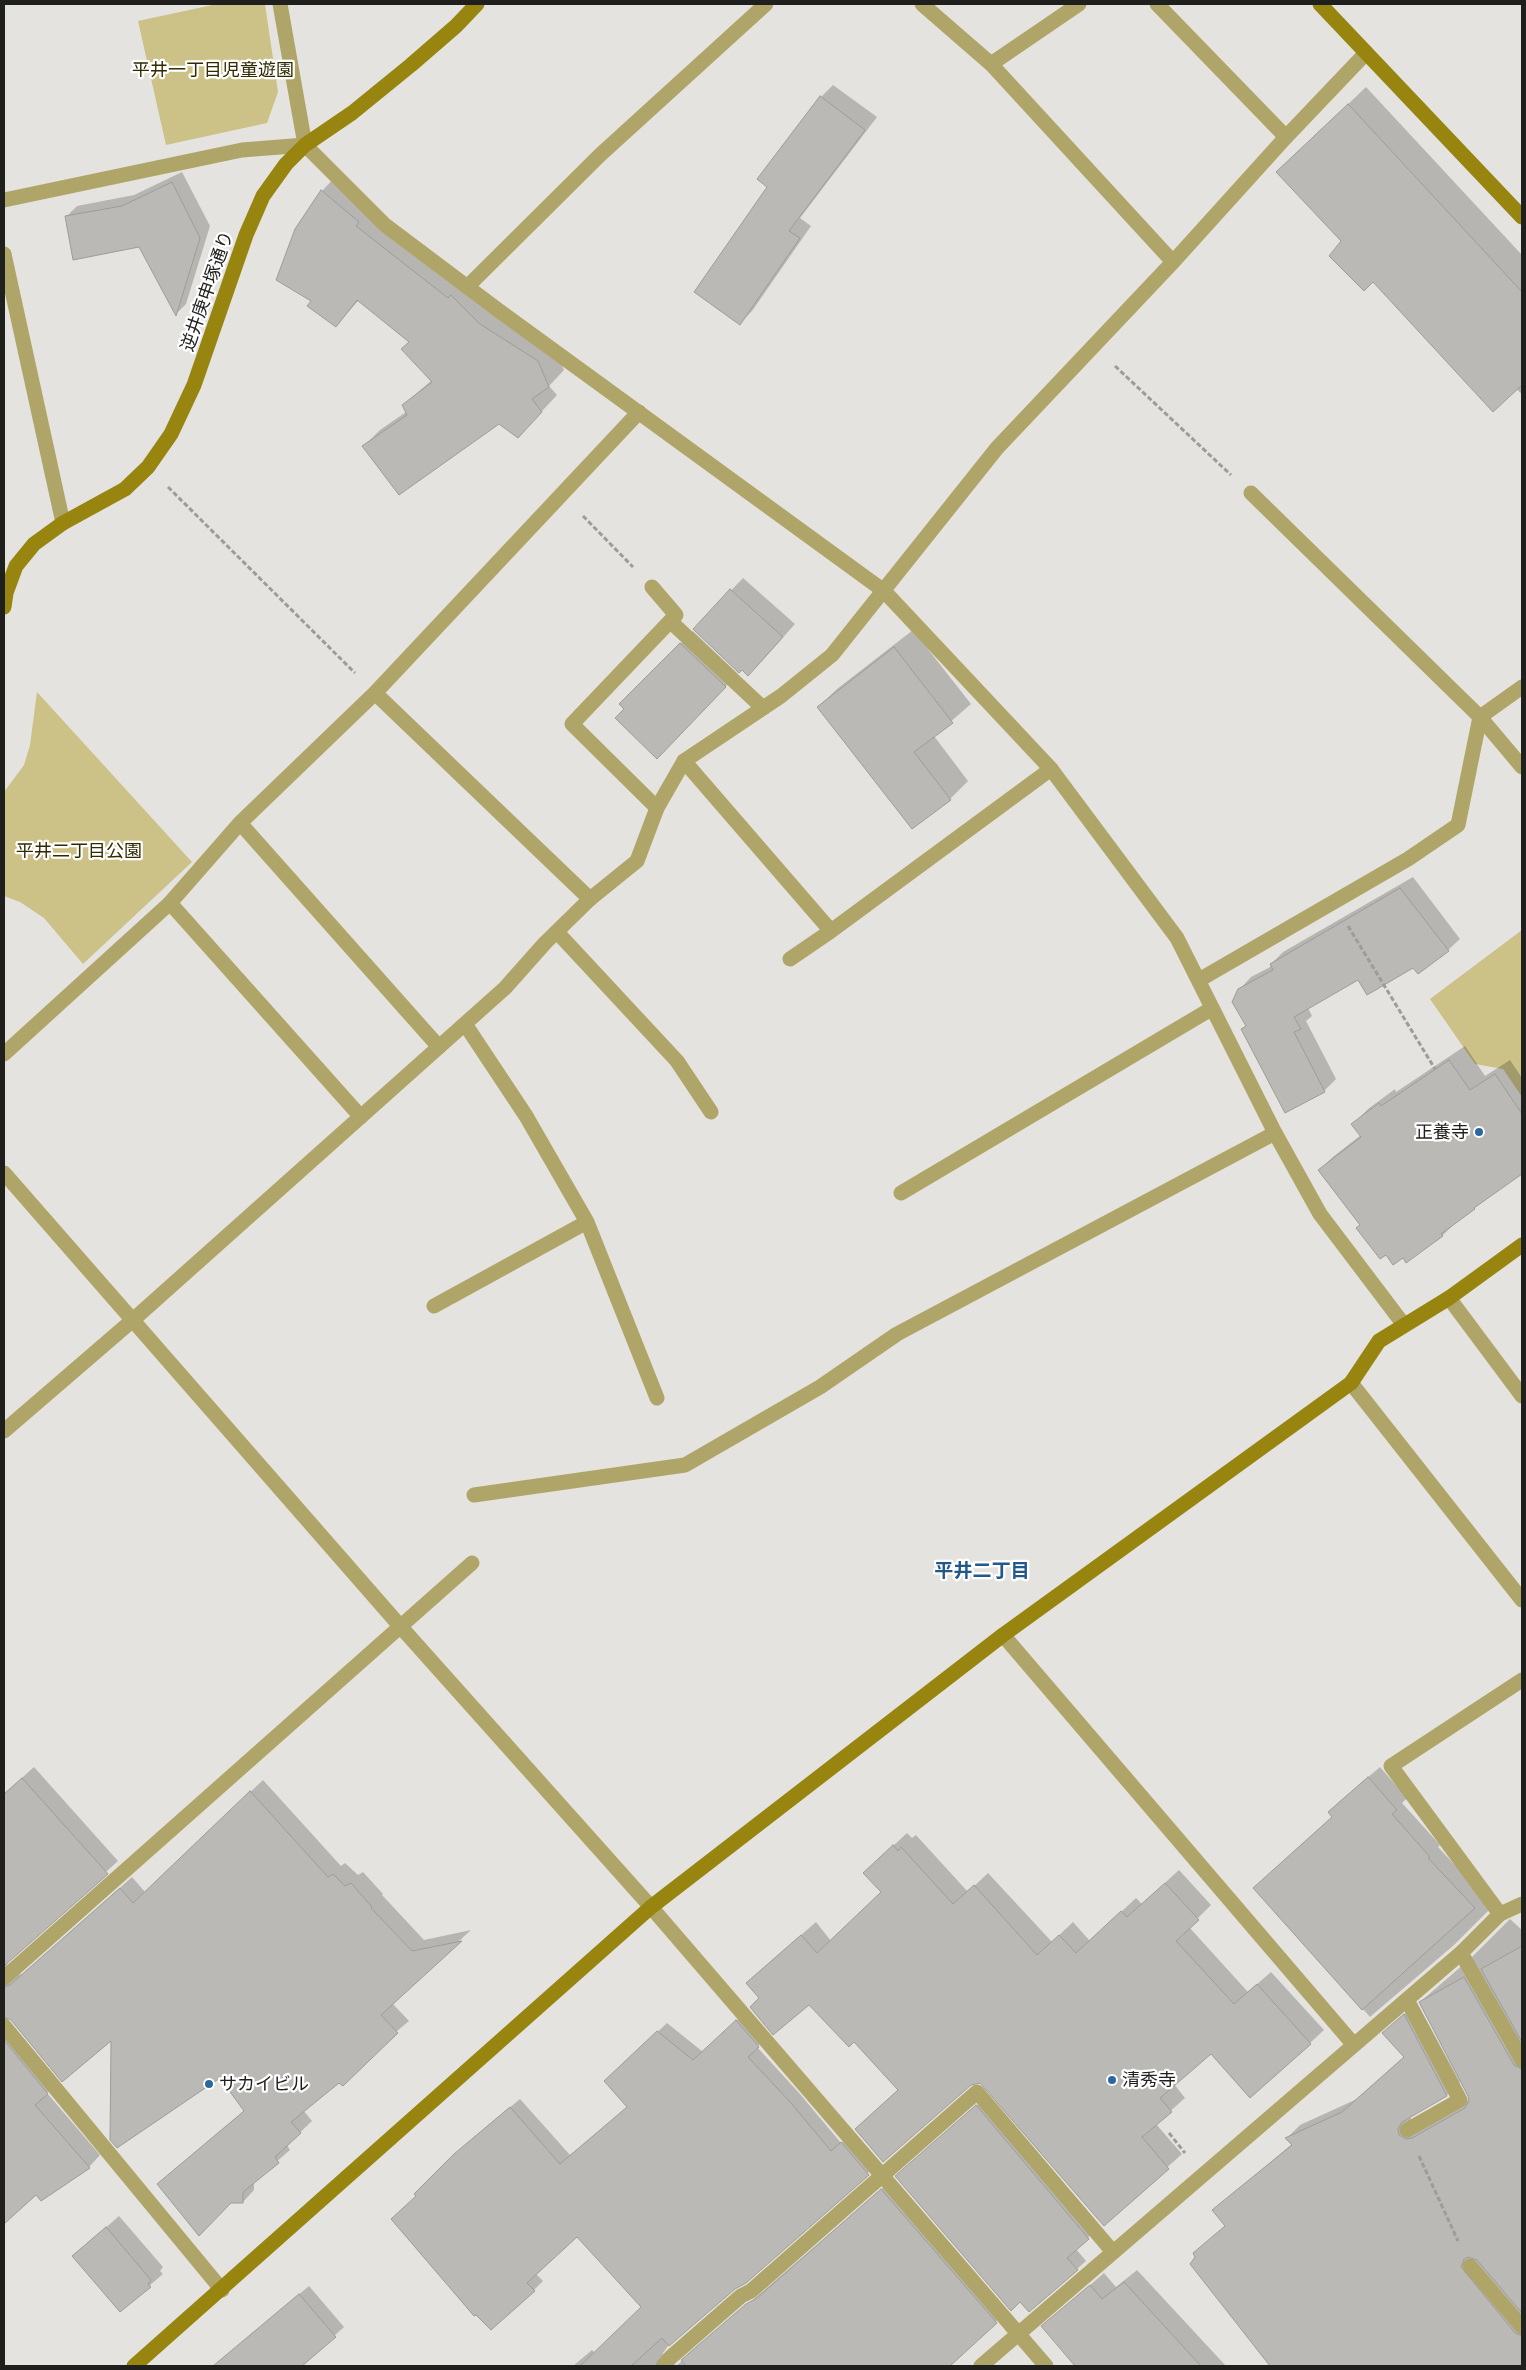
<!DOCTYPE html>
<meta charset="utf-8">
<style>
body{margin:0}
#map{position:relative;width:1526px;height:2370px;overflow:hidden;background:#e4e3df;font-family:"Exo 2",sans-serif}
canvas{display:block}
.frame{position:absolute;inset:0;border:5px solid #1f1f1d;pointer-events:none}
</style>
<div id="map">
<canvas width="1526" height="2370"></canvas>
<div class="frame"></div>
</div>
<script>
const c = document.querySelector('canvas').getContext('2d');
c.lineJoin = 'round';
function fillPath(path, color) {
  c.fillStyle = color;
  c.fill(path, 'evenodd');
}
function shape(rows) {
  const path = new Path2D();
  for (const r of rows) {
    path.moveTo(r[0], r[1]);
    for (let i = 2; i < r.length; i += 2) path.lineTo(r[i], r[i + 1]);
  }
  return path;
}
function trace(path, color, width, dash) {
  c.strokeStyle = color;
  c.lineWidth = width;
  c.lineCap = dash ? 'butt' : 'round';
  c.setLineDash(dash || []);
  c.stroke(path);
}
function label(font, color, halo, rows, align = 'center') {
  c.font = font + ' "Exo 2","Noto Sans JP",sans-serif';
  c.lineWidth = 4.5;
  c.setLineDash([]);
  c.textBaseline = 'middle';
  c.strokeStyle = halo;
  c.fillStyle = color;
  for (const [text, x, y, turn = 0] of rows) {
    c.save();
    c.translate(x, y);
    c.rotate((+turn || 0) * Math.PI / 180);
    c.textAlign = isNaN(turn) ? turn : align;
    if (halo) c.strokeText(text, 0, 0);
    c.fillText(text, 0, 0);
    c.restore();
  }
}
fillPath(shape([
 [217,4,265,4,278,92,267,123,166,145,138,21],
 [37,692,192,862,83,964,44,918,20,902,4,896,4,792,24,765,30,745],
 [1522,930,1522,1097,1503,1069,1475,1064,1430,999]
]), '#ccc187');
fillPath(shape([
 [833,85,877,117,800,218,811,226,752,311,740,323,769,187,821,97],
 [1366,87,1522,255,1522,394,1343,241,1296,154],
 [182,172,210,226,186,304,176,314,140,246,66,217,77,206,134,195],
 [337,175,370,210,553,345,564,370,549,386,557,395,518,437,499,422,364,446,380,430,406,412,403,405,432,380,411,341,359,300,336,326,313,301,322,191],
 [743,578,795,624,761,662,694,629],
 [913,630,971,704,934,736,968,781,950,799,818,707,837,689],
 [693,631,738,674,669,745,621,704],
 [1413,877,1460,939,1448,950,1358,978,1308,1008,1312,1016,1306,1021,1336,1079,1324,1091,1285,1111,1243,1029,1247,1025,1239,990,1251,977,1272,966,1271,964,1283,952],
 [1465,1046,1485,1076,1510,1060,1522,1078,1522,1170,1456,1222,1442,1236,1403,1256,1361,1225,1319,1170,1334,1156,1361,1135,1353,1124,1368,1109,1395,1089,1396,1092],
 [34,1767,118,1861,9,1960,6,1967,13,1975,23,1974,132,1877,145,1892,263,1780,341,1866,345,1863,358,1875,363,1872,383,1894,382,1895,424,1940,471,1930,392,2003,409,2021,303,2110,312,2121,287,2145,290,2150,254,2181,254,2190,243,2202,159,2184,245,2110,220,2077,112,2038,6,2017,59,2081,47,2093,100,2155,89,2167,37,2193,5,2221,4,2219,4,1794],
 [1380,1767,1407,1798,1402,1803,1440,1845,1438,1847,1493,1906,1454,1945,1370,2017,1255,1888,1333,1816,1329,1812,1340,1801],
 [907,1833,912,1838,916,1835,968,1892,988,1873,1052,1942,1073,1922,1090,1941,1136,1898,1142,1904,1179,1870,1211,1905,1189,1927,1248,1992,1271,1972,1324,2030,1310,2043,1211,2052,1174,2084,1185,2098,1156,2124,1182,2154,1104,2224,980,2082,870,2116,899,2089,854,2040,809,2003,761,1998,761,1970,816,1922,831,1941,882,1892,878,1860],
 [1510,1919,1522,1930,1522,2366,1272,2366,1191,2264,1197,2258,1194,2253,1226,2225,1214,2210,1292,2144,1287,2138,1300,2125,1357,2099,1405,2056,1397,2020,1417,2003,1460,2082,1447,2095,1410,2116,1412,2122,1426,2126,1469,2100,1470,2095,1420,2002,1472,1957],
 [746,2012,768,2037,757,2047,800,2094,841,2143,851,2134,877,2165,745,2282,734,2288,670,2343,663,2353,666,2364,676,2366,573,2366,592,2350,595,2353,643,2307,577,2235,535,2273,543,2281,534,2290,417,2195,465,2145,520,2099,570,2155,628,2107,615,2072,667,2023,703,2052],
 [985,2098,1097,2229,1076,2249,1086,2261,1077,2269,905,2168],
 [891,2181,1005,2313,947,2366,676,2366],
 [119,2216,163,2267,160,2271,163,2274,120,2311,74,2256],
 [1137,2270,1226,2366,1077,2366,1043,2326,1104,2273,1116,2287],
 [309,2286,344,2327,301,2366,214,2366]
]), '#0003');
const building = shape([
 [820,96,865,130,789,231,800,238,740,325,694,292,767,187,757,179,820,96],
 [1348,104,1522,292,1522,385,1493,412,1373,282,1364,291,1329,256,1341,241,1276,172,1348,104],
 [172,182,200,238,176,316,139,247,73,260,65,216,122,206,172,182],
 [321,190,359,222,356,226,448,298,451,295,480,324,538,361,549,387,532,399,542,412,518,438,499,424,399,495,362,446,407,415,402,405,432,382,401,349,409,342,357,300,336,327,307,306,311,301,276,280,295,229,321,190],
 [730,589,783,637,748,676,742,670,739,673,693,629,730,589],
 [680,643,726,687,657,759,615,718,624,709,619,704,680,643],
 [894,647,953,723,914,752,951,800,912,829,817,707,894,647],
 [1400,888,1449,951,1418,974,1413,968,1367,995,1358,980,1294,1017,1301,1029,1294,1032,1325,1092,1285,1113,1241,1029,1246,1026,1232,1002,1238,989,1273,970,1270,964,1400,888],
 [1449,1060,1470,1090,1495,1074,1522,1114,1522,1174,1474,1208,1475,1209,1441,1234,1443,1236,1406,1263,1403,1258,1393,1265,1386,1255,1380,1259,1356,1228,1360,1225,1318,1170,1361,1137,1351,1124,1379,1103,1381,1106,1449,1060],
 [1368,1777,1397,1810,1392,1814,1430,1857,1428,1858,1475,1908,1362,2010,1253,1888,1332,1817,1328,1812,1368,1777],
 [22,1778,108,1874,4,1966,4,1794,22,1778],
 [250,1791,328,1877,333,1874,345,1886,351,1883,372,1907,371,1908,412,1951,462,1941,381,2015,398,2033,343,2086,339,2083,291,2122,301,2133,275,2157,279,2163,243,2192,243,2203,231,2203,199,2236,157,2184,244,2111,220,2078,117,2148,110,2140,111,2041,62,2082,11,2020,4,2017,4,1987,10,1985,120,1888,133,1903,250,1791],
 [893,1845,898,1851,901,1847,953,1904,974,1885,1037,1955,1059,1935,1076,1953,1121,1911,1127,1917,1165,1883,1199,1920,1176,1941,1234,2004,1257,1984,1311,2044,1250,2098,1211,2054,1160,2098,1172,2112,1142,2137,1169,2169,1104,2226,980,2083,971,2085,883,2162,855,2129,898,2090,854,2042,849,2047,809,2005,773,2035,750,2007,759,1998,746,1983,801,1935,817,1953,881,1892,863,1873,893,1845],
 [1522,1946,1522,2042,1481,1969,1522,1946],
 [1464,1977,1514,2065,1522,2069,1522,2313,1477,2260,1468,2257,1464,2259,1461,2267,1515,2333,1522,2336,1522,2366,1270,2366,1190,2264,1195,2257,1193,2253,1225,2226,1212,2210,1292,2145,1285,2138,1342,2112,1404,2057,1382,2033,1404,2014,1447,2096,1402,2122,1398,2129,1399,2135,1406,2139,1412,2138,1465,2108,1469,2101,1468,2096,1419,2002,1464,1977],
 [736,2020,759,2047,748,2057,791,2103,831,2151,841,2142,869,2175,746,2283,735,2289,669,2346,662,2338,631,2366,580,2366,641,2307,577,2237,527,2283,535,2291,491,2330,476,2315,474,2316,391,2219,416,2196,414,2194,454,2154,510,2107,560,2164,627,2107,604,2081,657,2031,693,2060,736,2020],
 [4,2040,48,2094,35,2105,90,2168,41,2201,36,2195,4,2224,4,2040],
 [976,2105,1089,2239,1067,2258,1078,2270,1029,2312,1020,2302,1011,2311,895,2176,976,2105],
 [881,2189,997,2323,950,2366,686,2366,681,2360,746,2304,757,2298,881,2189],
 [106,2227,151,2280,148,2284,151,2287,120,2312,72,2256,106,2227],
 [1124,2282,1201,2366,1075,2366,1041,2326,1090,2285,1102,2299,1124,2282],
 [299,2294,336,2337,302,2366,213,2366,299,2294]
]);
fillPath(building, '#bab9b5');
trace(building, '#9c9c97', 1);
trace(shape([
 [1115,366,1231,475],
 [168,487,355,673],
 [583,516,633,567],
 [1348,926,1435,1069],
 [1169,2133,1185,2153],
 [1419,2156,1458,2241]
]), '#9d9c99', 3, [5, 2.5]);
trace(shape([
 [1157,4,1286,137],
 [991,64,1079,4],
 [4,254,63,523],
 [1251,493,1480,717,1522,767],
 [652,587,676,615,572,724,657,808],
 [670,621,763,708],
 [375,693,590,899],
 [684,761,831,931],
 [240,823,439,1047],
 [170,903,240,823,375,693,639,412],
 [557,932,677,1061,711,1112],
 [790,959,831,931,1051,769],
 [465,1024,526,1116,587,1222,657,1398],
 [901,1193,1211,1009],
 [1449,1298,1522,1396],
 [434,1306,587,1222],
 [474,1495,685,1465,820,1387,897,1334,1275,1133],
 [1500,1914,1391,1766,1522,1680],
 [1461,1953,1522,2060],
 [1407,2130,1460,2100,1407,2000],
 [1470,2266,1522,2327],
 [663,2366,671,2357,741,2296,751,2291,977,2092,1113,2252]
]), '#b0a568', 15);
trace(shape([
 [922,4,991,64,1173,262],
 [305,145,385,225,498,310,884,591,1021,737,1051,769,1177,938,1275,1133,1320,1214,1404,1325],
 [4,200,242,150,305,145,280,4],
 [467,287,600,155,766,4],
 [1199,980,1408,859,1458,825,1480,717,1522,687],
 [4,1054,170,903,361,1117],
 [4,1173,400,1626,651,1907,1046,2366],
 [1351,1383,1522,1600],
 [4,1431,134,1319,505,988,545,943,590,899,637,861,657,808,684,761,781,696,832,655,997,448,1173,262,1286,137,1366,53],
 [1003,1635,1354,2045],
 [4,1978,472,1563],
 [4,2026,222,2290],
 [981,2366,1461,1953,1500,1914,1522,1904]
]), '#b0a568', 15);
trace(shape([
 [1320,4,1522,217],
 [4,607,6,593,16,566,34,544,63,523,125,489,148,467,171,434,194,385,246,235,263,196,286,164,305,145,352,113,411,65,456,26,477,4],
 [134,2366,651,1907,1003,1635,1351,1383,1379,1341,1449,1298,1522,1245]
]), '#978510', 15);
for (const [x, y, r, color] of [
 [1479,1132,5,"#2b689f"],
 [1112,2080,5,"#2b689f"],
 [209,2084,5,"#2b689f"]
]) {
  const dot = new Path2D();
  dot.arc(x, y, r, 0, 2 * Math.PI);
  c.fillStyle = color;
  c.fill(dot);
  trace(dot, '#fff', 2);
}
label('18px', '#312900', '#fff', [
 ["平井一丁目児童遊園",213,70],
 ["平井二丁目公園",79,851]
]);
label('18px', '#1f1f1d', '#fff', [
 ["逆井庚申塚通り",207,291,-71]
]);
label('18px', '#1f1f1d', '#fff', [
 ["正養寺",1469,1132,"right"],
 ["清秀寺",1122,2080],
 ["サカイビル",219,2084]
], 'left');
label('bold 19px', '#22598b', '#fff', [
 ["平井二丁目",982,1571]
]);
</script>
